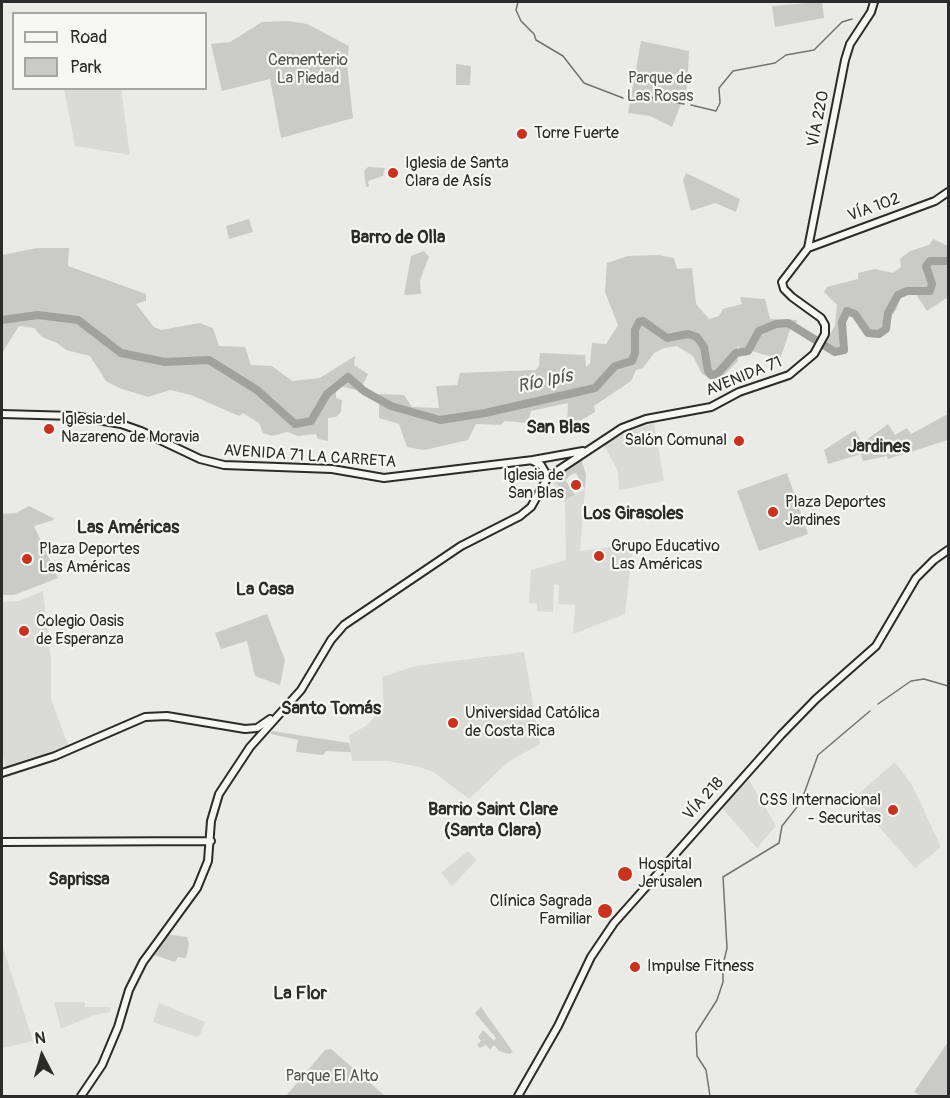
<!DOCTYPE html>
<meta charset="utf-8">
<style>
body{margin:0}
#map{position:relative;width:950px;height:1098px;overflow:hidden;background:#eaeae6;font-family:Pangolin,sans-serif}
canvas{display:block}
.frame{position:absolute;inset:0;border:3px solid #2b2b2b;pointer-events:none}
.legend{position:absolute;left:12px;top:12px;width:195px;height:78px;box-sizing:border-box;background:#f6f6f2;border:2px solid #a5a5a2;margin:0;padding:8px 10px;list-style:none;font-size:18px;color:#2b2b2b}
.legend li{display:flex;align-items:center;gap:12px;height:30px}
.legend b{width:30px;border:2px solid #a5a5a2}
.north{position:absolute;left:12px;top:1026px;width:60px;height:60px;-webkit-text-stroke:4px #f6f6f2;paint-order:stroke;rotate:354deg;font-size:16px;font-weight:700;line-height:24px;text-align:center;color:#2b2b2b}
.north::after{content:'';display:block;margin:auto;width:21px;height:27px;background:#2b2b2b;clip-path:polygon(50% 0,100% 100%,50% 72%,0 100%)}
</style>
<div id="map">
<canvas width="950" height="1098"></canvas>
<div class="frame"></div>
<ul class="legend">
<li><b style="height:8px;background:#f6f6f2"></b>Road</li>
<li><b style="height:16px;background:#cacac7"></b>Park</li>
</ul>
<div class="north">N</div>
</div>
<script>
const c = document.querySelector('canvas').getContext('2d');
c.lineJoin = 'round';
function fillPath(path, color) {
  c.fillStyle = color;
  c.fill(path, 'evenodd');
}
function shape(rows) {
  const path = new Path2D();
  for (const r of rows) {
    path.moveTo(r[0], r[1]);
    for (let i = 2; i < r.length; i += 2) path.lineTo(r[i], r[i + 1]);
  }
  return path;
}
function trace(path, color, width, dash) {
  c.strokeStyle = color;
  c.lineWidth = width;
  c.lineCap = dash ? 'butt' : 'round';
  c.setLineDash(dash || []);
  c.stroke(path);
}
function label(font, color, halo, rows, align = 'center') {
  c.font = font + ' Pangolin,sans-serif';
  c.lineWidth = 4.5;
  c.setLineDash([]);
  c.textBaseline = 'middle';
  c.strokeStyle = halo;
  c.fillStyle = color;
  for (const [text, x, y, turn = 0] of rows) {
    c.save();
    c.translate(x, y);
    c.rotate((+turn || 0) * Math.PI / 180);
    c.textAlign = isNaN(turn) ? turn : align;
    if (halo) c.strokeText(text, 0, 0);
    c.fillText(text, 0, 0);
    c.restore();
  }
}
fillPath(shape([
 [64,89,121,89,130,155,75,146],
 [654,423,664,481,619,490,618,471,604,445,626,432],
 [554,477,566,499,585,489,580,551,633,544,625,614,573,634,575,605,558,604,559,585,554,584,553,612,537,611,537,604,529,603,531,570,566,560,565,503,551,479],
 [43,591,51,660,51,699,68,745,7,769,2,753,2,602,19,601],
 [524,652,540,744,508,762,469,799,435,773,420,767,388,761,352,761,349,735,366,726,384,707,382,677,415,666],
 [895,762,912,785,941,847,915,868,854,798],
 [749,780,776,826,757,848,722,808],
 [468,851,477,860,452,886,441,873],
 [2,944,33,1041,2,1048],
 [54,1002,85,1002,85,1007,111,1007,110,1012,94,1015,61,1029],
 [159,1003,205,1022,200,1035,197,1037,153,1022]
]), '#dadad6');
fillPath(shape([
 [822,2,824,18,775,27,772,6],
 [287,21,307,24,349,46,347,64,353,118,281,138,270,79,222,91,211,44,230,42,262,22],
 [641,41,689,51,687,88,672,127,650,116,628,113],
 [456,64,471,66,470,85,456,85],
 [368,167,385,168,383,175,385,175,368,181,369,186,366,187,364,171],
 [686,173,740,199,736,212,715,203,691,211,683,180],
 [249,219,253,232,229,239,226,226],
 [933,239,948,246,948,297,927,311,915,293,901,297,896,310,879,331,869,331,858,313,847,309,841,318,840,353,832,355,823,348,835,325,837,305,824,292,827,287,858,279,858,273,875,269,893,273,901,267,900,259,910,251,929,245],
 [37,248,69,248,68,266,146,294,146,301,136,304,154,327,161,330,199,323,213,328,219,346,245,347,251,365,272,366,292,381,320,378,355,356,354,365,368,374,360,391,340,386,336,390,336,398,342,400,341,412,336,417,328,418,328,441,318,439,316,434,298,436,287,432,272,436,263,433,259,423,243,413,239,416,191,395,170,390,148,397,119,388,106,381,90,356,66,350,57,343,42,337,34,328,19,326,2,353,2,255],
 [424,251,429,257,420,280,421,294,404,295,411,256],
 [659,255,674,258,677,269,692,268,696,304,709,319,719,316,723,309,742,304,740,297,765,299,770,319,798,320,790,330,780,359,737,347,738,361,723,376,712,379,702,374,693,356,677,346,664,348,654,353,643,368,636,370,631,381,594,406,595,412,558,434,567,424,568,403,531,411,528,423,505,421,500,425,476,424,468,440,424,450,407,447,399,424,379,418,379,394,404,395,412,407,439,408,436,386,457,385,460,373,536,370,539,366,540,353,585,355,586,367,590,364,592,343,606,344,618,325,605,292,607,263,628,256],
 [948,414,948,440,888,459,887,456,863,461,861,454,828,464,824,450,855,430,862,443,888,424,895,435,907,428,911,434],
 [581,459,586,474,585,489,576,473,572,474,565,480,575,495,566,499,554,477],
 [787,473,808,534,759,551,737,491],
 [29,506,53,518,54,520,34,526,58,578,14,595,2,595,2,514,16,513],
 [267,614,285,660,280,685,255,676,247,641,221,649,215,633],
 [272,731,349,743,351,752,326,751,323,755,296,752,298,740,271,734],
 [165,934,187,937,189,944,186,958,178,957,175,962,151,954],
 [481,1007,513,1052,509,1054,499,1051,494,1045,490,1050,486,1045,480,1048,477,1045,481,1041,478,1037,483,1030,494,1041,496,1038,475,1013],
 [948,1042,948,1096,921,1096,914,1092],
 [331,1049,385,1096,286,1096,325,1050]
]), '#cacac7');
trace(shape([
 [518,2,516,10,521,21,534,34,536,40,563,56,584,83,623,98],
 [630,101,648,97,684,104],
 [691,105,716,111,720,103,719,88,733,71,775,63,786,55,814,50,842,22,852,19],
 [878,704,911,681,924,679,948,686],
 [710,1096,706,1070,697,1056,696,1033,717,1000,723,982,723,965,727,948,723,877,779,843,782,826,801,802,818,755,870,711]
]), '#727270', 1.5);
trace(shape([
 [2,320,38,315,78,320,121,353,165,362,209,360,257,390,295,424,311,421,327,394,348,377,364,391,391,406,440,420,485,413,595,388,615,366,632,361,635,353,635,330,639,322,643,321,667,338,688,334,697,337,704,347,708,371,711,375,717,374,736,353,748,351,759,331,776,324,788,323,835,352,844,350,842,322,847,311,855,314,868,333,879,334,886,329,888,313,898,295,907,291,930,291,932,284,926,266,930,261,948,261]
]), '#a1a19e', 8);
const secondary = shape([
 [808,248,845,60,850,44,871,12,874,2],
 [2,414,74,416,121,424,141,431,200,459,224,465,332,469,384,478,533,460,583,451],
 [533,461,541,465,548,477],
 [2,773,55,756,145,717,167,716,245,729,257,728,270,719],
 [2,842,211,841],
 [81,1096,102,1065,118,1027,129,990,143,962,197,888,208,861,211,821,219,794,250,747,301,690,331,640,344,625,461,546,520,516,531,507,548,477,622,428,646,419,711,407,739,392,789,375,814,354,825,334,825,325,821,318,792,297,784,289,782,282,808,248,935,201,948,192],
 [518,1096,558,1026,591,957,614,923,781,735,816,699,876,646,916,578,934,560,948,550]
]);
trace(secondary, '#2b2b2b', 10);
trace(secondary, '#f6f6f2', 6);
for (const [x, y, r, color] of [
 [522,134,6,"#c8321e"],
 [393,173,6,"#c8321e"],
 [49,429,6,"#c8321e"],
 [739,441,6,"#c8321e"],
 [576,485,6,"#c8321e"],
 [773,512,6,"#c8321e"],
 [599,556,6,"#c8321e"],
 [27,559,6,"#c8321e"],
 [24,631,6,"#c8321e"],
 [453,723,6,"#c8321e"],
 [893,810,6,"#c8321e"],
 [625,874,8,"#c8321e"],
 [605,911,8,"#c8321e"],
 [635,967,6,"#c8321e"]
]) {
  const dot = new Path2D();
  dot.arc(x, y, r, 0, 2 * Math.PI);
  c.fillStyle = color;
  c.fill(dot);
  trace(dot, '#f6f6f2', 2);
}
label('16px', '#535352', '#f6f6f2', [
 ["Cementerio",308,61],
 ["La Piedad",308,79],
 ["Parque de",660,79],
 ["Las Rosas",660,97],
 ["Parque El Alto",332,1077]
]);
label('16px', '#2b2b2b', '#f6f6f2', [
 ["VÍA 220",819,119,-79],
 ["VÍA 102",874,208,-20],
 ["AVENIDA 71",744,377,-22],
 ["AVENIDA 71 LA CARRETA",310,457,4],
 ["VÍA 218",704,799,-48]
]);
label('16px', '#2b2b2b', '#f6f6f2', [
 ["Torre Fuerte",534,134],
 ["Iglesia de Santa",405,164],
 ["Clara de Asís",405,182],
 ["Iglesia del",61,420],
 ["Nazareno de Moravia",61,438],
 ["Salón Comunal",727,441,"right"],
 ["Iglesia de",564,476,"right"],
 ["San Blas",564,494,"right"],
 ["Plaza Deportes",785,503],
 ["Jardines",785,521],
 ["Grupo Educativo",611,547],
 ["Las Américas",611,565],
 ["Plaza Deportes",39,550],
 ["Las Américas",39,568],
 ["Colegio Oasis",36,622],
 ["de Esperanza",36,640],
 ["Universidad Católica",465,714],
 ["de Costa Rica",465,732],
 ["CSS Internacional",881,801,"right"],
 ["- Securitas",881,819,"right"],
 ["Hospital",638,865],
 ["Jerusalen",638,883],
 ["Clínica Sagrada",592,902,"right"],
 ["Familiar",592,920,"right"],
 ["Impulse Fitness",647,967]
], 'left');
label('bold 18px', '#2b2b2b', '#f6f6f2', [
 ["Barro de Olla",398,238],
 ["San Blas",558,428],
 ["Jardines",879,447],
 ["Los Girasoles",633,514],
 ["Las Américas",128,528],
 ["La Casa",265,590],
 ["Santo Tomás",331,709],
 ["Barrio Saint Clare",493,810],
 ["(Santa Clara)",493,831],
 ["Saprissa",79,880],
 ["La Flor",300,994]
]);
label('italic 18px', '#545453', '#f6f6f2', [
 ["Río Ipís",545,382,-12]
]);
</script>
